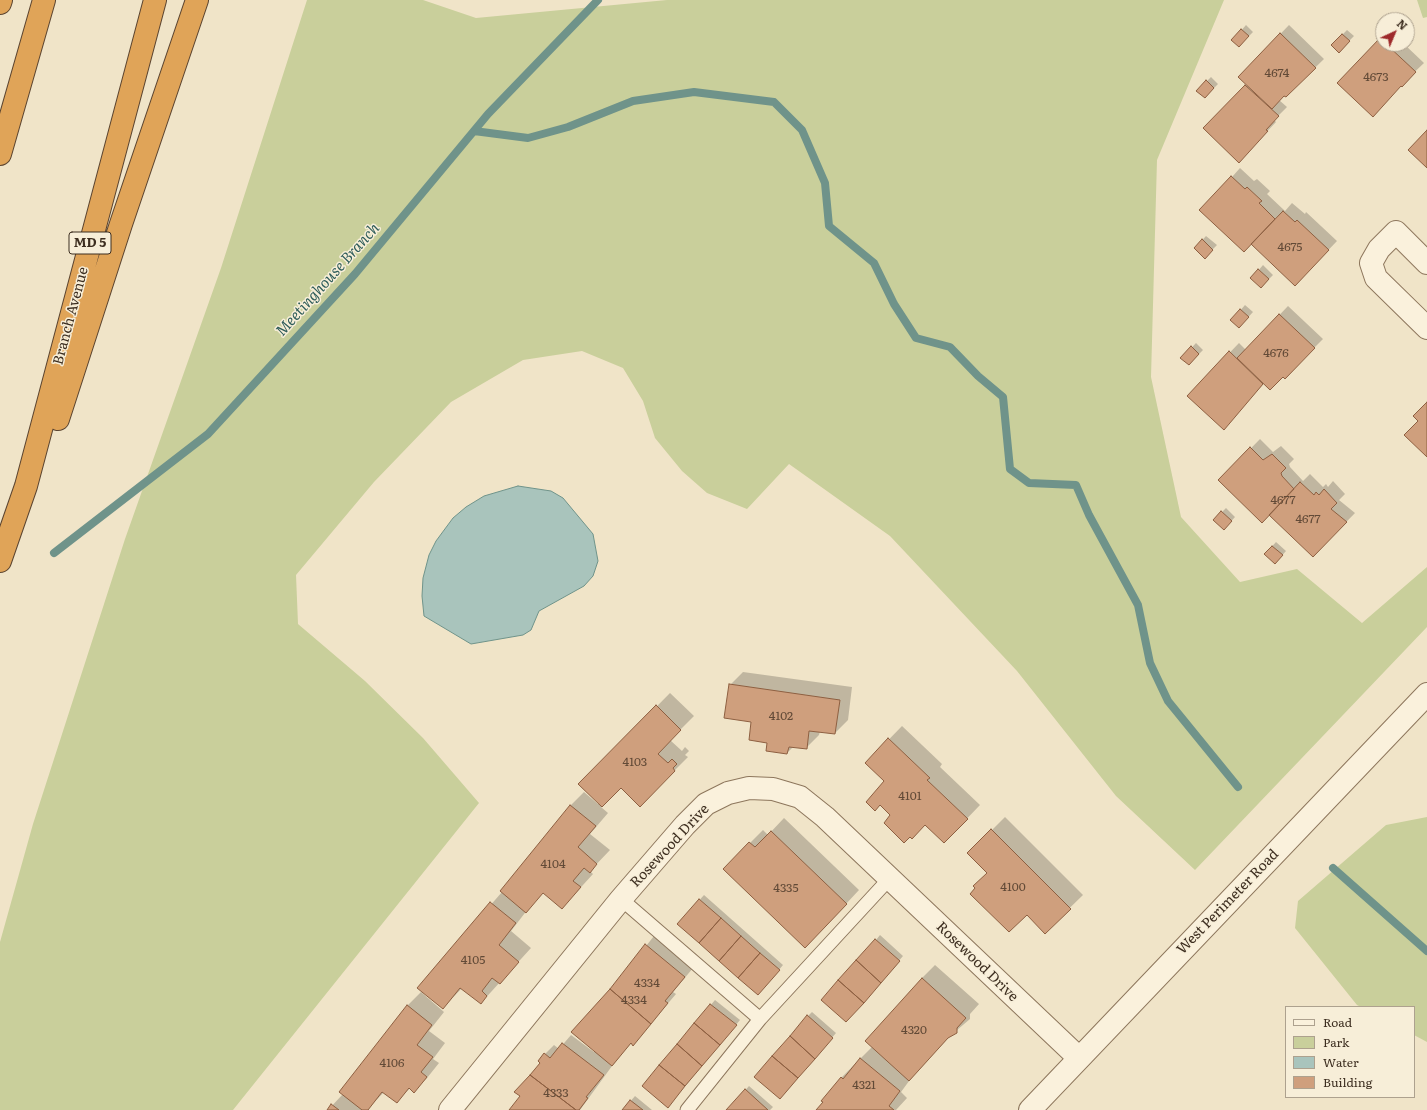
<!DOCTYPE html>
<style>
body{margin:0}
#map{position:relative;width:1427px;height:1110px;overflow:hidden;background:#f0e4c8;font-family:Literata,serif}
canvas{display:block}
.legend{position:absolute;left:1285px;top:1006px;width:130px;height:92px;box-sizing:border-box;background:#f7eed8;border:1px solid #ada18e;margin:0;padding:5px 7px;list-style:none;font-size:12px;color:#3d2e20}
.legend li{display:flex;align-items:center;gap:8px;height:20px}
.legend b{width:20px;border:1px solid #ada18e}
.north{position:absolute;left:1375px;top:12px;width:40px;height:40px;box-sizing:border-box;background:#f7eed8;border:1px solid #ada18e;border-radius:50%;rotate:44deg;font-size:11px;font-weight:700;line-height:16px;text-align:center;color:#3d2e20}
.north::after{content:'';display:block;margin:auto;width:14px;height:18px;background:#9e2a2b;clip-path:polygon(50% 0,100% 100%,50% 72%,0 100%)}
</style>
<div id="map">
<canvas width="1427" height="1110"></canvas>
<ul class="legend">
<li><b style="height:5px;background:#faf1dc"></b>Road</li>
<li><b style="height:11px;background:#c9cf9b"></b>Park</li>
<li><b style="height:11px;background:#a9c4bc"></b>Water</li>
<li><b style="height:11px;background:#cf9f7d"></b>Building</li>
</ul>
<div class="north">N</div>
</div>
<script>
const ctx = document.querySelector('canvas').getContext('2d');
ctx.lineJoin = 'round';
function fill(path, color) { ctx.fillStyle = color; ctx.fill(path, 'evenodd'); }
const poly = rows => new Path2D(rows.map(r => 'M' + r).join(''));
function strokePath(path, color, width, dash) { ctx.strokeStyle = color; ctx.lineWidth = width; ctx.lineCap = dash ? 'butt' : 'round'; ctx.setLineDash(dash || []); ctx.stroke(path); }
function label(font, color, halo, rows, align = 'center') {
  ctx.font = font + ' Literata,serif'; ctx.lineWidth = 3; ctx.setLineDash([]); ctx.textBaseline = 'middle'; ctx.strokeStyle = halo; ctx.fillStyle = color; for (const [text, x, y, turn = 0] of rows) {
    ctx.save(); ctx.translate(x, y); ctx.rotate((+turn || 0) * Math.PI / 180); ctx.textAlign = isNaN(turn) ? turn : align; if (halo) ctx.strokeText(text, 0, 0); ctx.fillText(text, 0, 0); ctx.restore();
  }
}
const green = poly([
 [307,0,423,0,476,18,667,0,1224,0,1157,160,1151,377,1181,517,1240,582,1297,569,1362,623,1427,567,1427,627,1195,870,1116,796,1017,671,890,536,789,464,747,509,707,493,682,471,655,438,643,401,623,368,582,351,523,360,451,402,374,482,296,575,298,624,365,681,423,738,479,803,233,1110,0,1110,0,942,33,824,125,539,221,268],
 [1417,0,1427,0,1427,17,1423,18],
 [1427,817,1427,1042,1414,1035,1414,1007,1361,1007,1357,1005,1295,928,1298,901,1386,825]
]);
const water = poly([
 [518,486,551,491,563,498,593,534,598,561,593,576,584,586,539,611,531,630,523,635,471,644,424,616,422,596,423,578,429,555,436,541,453,518,466,507,484,496,518,486]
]);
const shadow = poly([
 [1246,25,1253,32,1239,46,1233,40],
 [1289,25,1324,59,1286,96,1284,94,1279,100,1287,107,1274,120,1276,122,1247,153,1205,128,1247,85,1239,77],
 [1347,30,1354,36,1339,51,1332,45],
 [1383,36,1383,44,1404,44,1424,63,1401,85,1338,83],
 [1211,77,1218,84,1205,97,1198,90],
 [1240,168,1254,181,1257,179,1270,191,1267,194,1285,211,1292,203,1305,214,1306,212,1337,241,1295,285,1232,177],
 [1206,236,1217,245,1205,257,1195,248],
 [1263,265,1273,275,1261,287,1252,278],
 [1245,305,1253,312,1243,323,1232,320],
 [1288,306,1323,339,1285,377,1283,375,1264,383,1224,429,1188,396,1239,343,1246,350],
 [1196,343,1203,350,1189,364,1182,358],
 [1260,439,1273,452,1281,446,1294,459,1289,464,1290,467,1303,481,1310,474,1323,487,1326,484,1328,487,1333,481,1345,494,1339,500,1355,513,1313,556,1269,514,1220,480],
 [1226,508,1235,517,1224,529,1214,520],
 [1276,542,1286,551,1279,559,1265,554],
 [743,672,852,687,848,720,835,733,820,731,819,735,806,748,794,746,787,753,768,742,752,721,730,685],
 [670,693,694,716,670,740,682,751,685,747,689,751,685,755,688,757,640,805,621,786,601,807,608,813,590,834,610,850,590,871,593,874,562,908,544,892,528,909,511,931,531,948,481,1003,462,988,443,1008,419,987,502,892,571,805,584,792,598,804,599,803,580,784],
 [902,726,942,764,940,767,980,805,957,829,926,824,892,815,885,781,866,763],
 [1005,817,1083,895,1045,932,969,853],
 [784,818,859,890,818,934,724,869,763,830,768,835],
 [704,895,783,965,762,990,678,924],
 [880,935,903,956,850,1017,876,940],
 [654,936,693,968,673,992,676,994,641,1035,631,1043,612,1066,580,1110,510,1110,521,1096,542,1063,545,1054,554,1045,559,1049,571,1035,594,1052,611,990],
 [935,965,979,1004,970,1014,970,1019,950,1036,912,1077,901,1092,907,1098,896,1110,817,1110,841,1078,872,1047,922,978],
 [421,992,444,1012,429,1031,445,1043,433,1059,439,1063,427,1078,414,1091,410,1088,396,1102,384,1092,368,1109,369,1110,328,1110,343,1094,340,1092,408,1005],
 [715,1000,740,1020,672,1102,643,1086],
 [812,1012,836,1033,784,1094,808,1016],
 [749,1086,773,1107,770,1110,728,1110],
 [635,1096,652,1110,623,1110]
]);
const stream = poly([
 [474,131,528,138,568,127,633,101,694,92,774,102,802,130,825,183,829,226,874,263,894,304,916,338,950,347,978,376,1003,397,1010,469,1029,483,1076,485,1089,515,1138,605,1150,663,1168,701,1238,787],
 [54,553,208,434,355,274,488,114,598,0],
 [1333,868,1427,951]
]);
const building = poly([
 [1241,29,1249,36,1239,47,1231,40,1241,29],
 [1280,33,1316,68,1286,97,1284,96,1272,109,1238,77,1280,33],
 [1342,34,1350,41,1339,53,1331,45,1342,34],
 [1380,38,1383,41,1383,44,1386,44,1416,72,1402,87,1401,86,1373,117,1337,83,1380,38],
 [1206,80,1214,88,1205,98,1196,91,1206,80],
 [1245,85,1279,116,1266,130,1268,131,1239,163,1203,128,1245,85],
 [1427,130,1427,168,1408,150,1427,130],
 [1231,176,1245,189,1247,187,1262,201,1259,203,1275,219,1244,252,1199,210,1231,176],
 [1283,211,1295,222,1297,220,1329,250,1295,286,1251,244,1283,211],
 [1202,239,1213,250,1205,259,1194,248,1202,239],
 [1258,269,1269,279,1261,288,1250,278,1258,269],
 [1240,309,1249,317,1239,328,1230,320,1240,309],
 [1279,314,1315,348,1285,379,1283,377,1270,390,1237,358,1279,314],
 [1191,346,1199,354,1189,365,1180,358,1191,346],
 [1229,351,1263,384,1224,430,1187,396,1229,351],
 [1427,402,1427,457,1404,435,1418,421,1413,416,1427,402],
 [1250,447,1263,460,1272,454,1286,468,1281,473,1282,476,1294,489,1262,523,1218,480,1250,447],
 [1300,482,1314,495,1316,492,1319,495,1324,489,1337,503,1331,509,1347,522,1313,557,1269,515,1300,482],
 [1221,511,1232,521,1224,530,1213,520,1221,511],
 [1272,546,1283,555,1275,564,1264,554,1272,546],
 [729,684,840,700,835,734,809,731,807,749,789,747,787,754,766,751,767,743,749,740,751,722,724,718,729,684],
 [656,705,681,730,658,754,668,763,672,759,677,764,673,768,675,771,640,807,621,788,602,807,578,784,656,705],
 [888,738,930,778,927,780,968,819,944,843,925,825,912,839,910,837,904,843,884,823,890,815,880,805,875,811,866,802,884,781,865,763,888,738],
 [570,805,596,826,578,847,597,864,590,873,584,868,573,881,581,887,562,909,543,893,526,913,500,891,570,805],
 [991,829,1071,909,1045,934,1027,915,1009,932,970,894,975,888,973,886,987,873,967,853,991,829],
 [771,831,847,904,805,948,723,869,749,842,755,847,771,831],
 [699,899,721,918,699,943,677,924,699,899],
 [490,902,516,923,499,945,519,962,500,984,492,978,482,991,487,996,481,1004,460,988,443,1009,417,988,490,902],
 [721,918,741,936,719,961,699,943,721,918],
 [741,936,760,953,738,978,719,961,741,936],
 [875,939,900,961,881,983,856,960,875,939],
 [645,944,685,977,665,1001,668,1003,651,1024,610,989,645,944],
 [760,953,780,970,758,995,738,978,760,953],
 [856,960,881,983,864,1003,838,980,856,960],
 [922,978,966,1018,957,1028,957,1033,948,1038,909,1081,865,1041,922,978],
 [838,980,864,1003,846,1022,821,1000,838,980],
 [610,989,651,1024,633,1046,631,1043,612,1066,571,1032,610,989],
 [710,1004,737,1025,720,1045,694,1023,710,1004],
 [407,1005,432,1025,417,1045,433,1057,421,1072,427,1077,414,1093,409,1088,397,1103,382,1092,368,1110,362,1110,339,1092,407,1005],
 [807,1015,833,1038,815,1059,790,1036,807,1015],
 [694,1023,720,1045,702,1066,677,1044,694,1023],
 [790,1036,815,1059,798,1078,772,1056,790,1036],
 [562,1043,604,1075,586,1097,588,1098,579,1110,576,1110,530,1075,540,1063,538,1061,544,1053,550,1058,562,1043],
 [677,1044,702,1066,685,1086,659,1065,677,1044],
 [772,1056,798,1078,780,1099,754,1077,772,1056],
 [860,1058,900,1091,889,1106,894,1110,816,1110,823,1102,821,1101,841,1077,843,1079,860,1058],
 [659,1065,685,1086,668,1108,642,1086,659,1065],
 [530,1075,576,1110,509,1110,520,1096,514,1092,530,1075],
 [745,1089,768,1110,726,1110,745,1089],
 [630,1100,643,1110,622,1110,630,1100],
 [331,1104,339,1110,327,1110,331,1104]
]);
const service = poly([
 [621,899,760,1019],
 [687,1110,760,1019,890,878]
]);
const minor = poly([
 [1427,263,1396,232,1379,249,1371,263,1376,278,1427,328],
 [450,1110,621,899,685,825,706,804,728,793,749,788,773,789,800,797,825,817,1079,1058]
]);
const tertiary = poly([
 [1030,1110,1427,694]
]);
const motorway = poly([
 [0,3,1,0],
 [0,154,44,0],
 [58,419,121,224,197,0],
 [0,561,26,486,155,0]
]);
const numberNames = [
 ["4674",1277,73],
 ["4673",1376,77],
 ["4675",1290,247],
 ["4676",1276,353],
 ["4677",1283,500],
 ["4677",1308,519],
 ["4102",781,716],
 ["4103",635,762],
 ["4101",910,796],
 ["4104",553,864],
 ["4100",1013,887],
 ["4335",786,888],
 ["4105",473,960],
 ["4334",647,983],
 ["4334",634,1000],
 ["4320",914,1030],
 ["4106",392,1063],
 ["4321",864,1085],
 ["4333",556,1093]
];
const shields = [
 [90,243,42]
];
const shieldNames = [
 ["MD 5",90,243]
];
const streetNames = [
 ["Branch Avenue",71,316,-75],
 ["Rosewood Drive",670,846,-47],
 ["West Perimeter Road",1228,902,-46],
 ["Rosewood Drive",977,962,44]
];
const waterNames = [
 ["Meetinghouse Branch",328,280,-48]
];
fill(green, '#c9cf9b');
fill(water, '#a9c4bc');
strokePath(water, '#6f938a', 1);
fill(shadow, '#0003');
strokePath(stream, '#6f938a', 8);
fill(building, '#cf9f7d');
strokePath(building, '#8d5f41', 1);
strokePath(service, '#8d765c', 15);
strokePath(minor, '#8d765c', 24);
strokePath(tertiary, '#8d765c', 24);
strokePath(motorway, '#5b4430', 24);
strokePath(service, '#faf1dc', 13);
strokePath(minor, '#faf1dc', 22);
strokePath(tertiary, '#faf1dc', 22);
strokePath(motorway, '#e0a458', 22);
label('12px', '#624a37', null, numberNames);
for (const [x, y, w] of shields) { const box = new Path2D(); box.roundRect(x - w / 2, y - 11, w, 22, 3); ctx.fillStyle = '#f7eed8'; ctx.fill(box); strokePath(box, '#3d2e20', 1); }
label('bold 13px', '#3d2e20', null, shieldNames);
label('14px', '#3d2e20', '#f7eed8', streetNames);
label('italic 15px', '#2f5d5a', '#f7eed8', waterNames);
</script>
